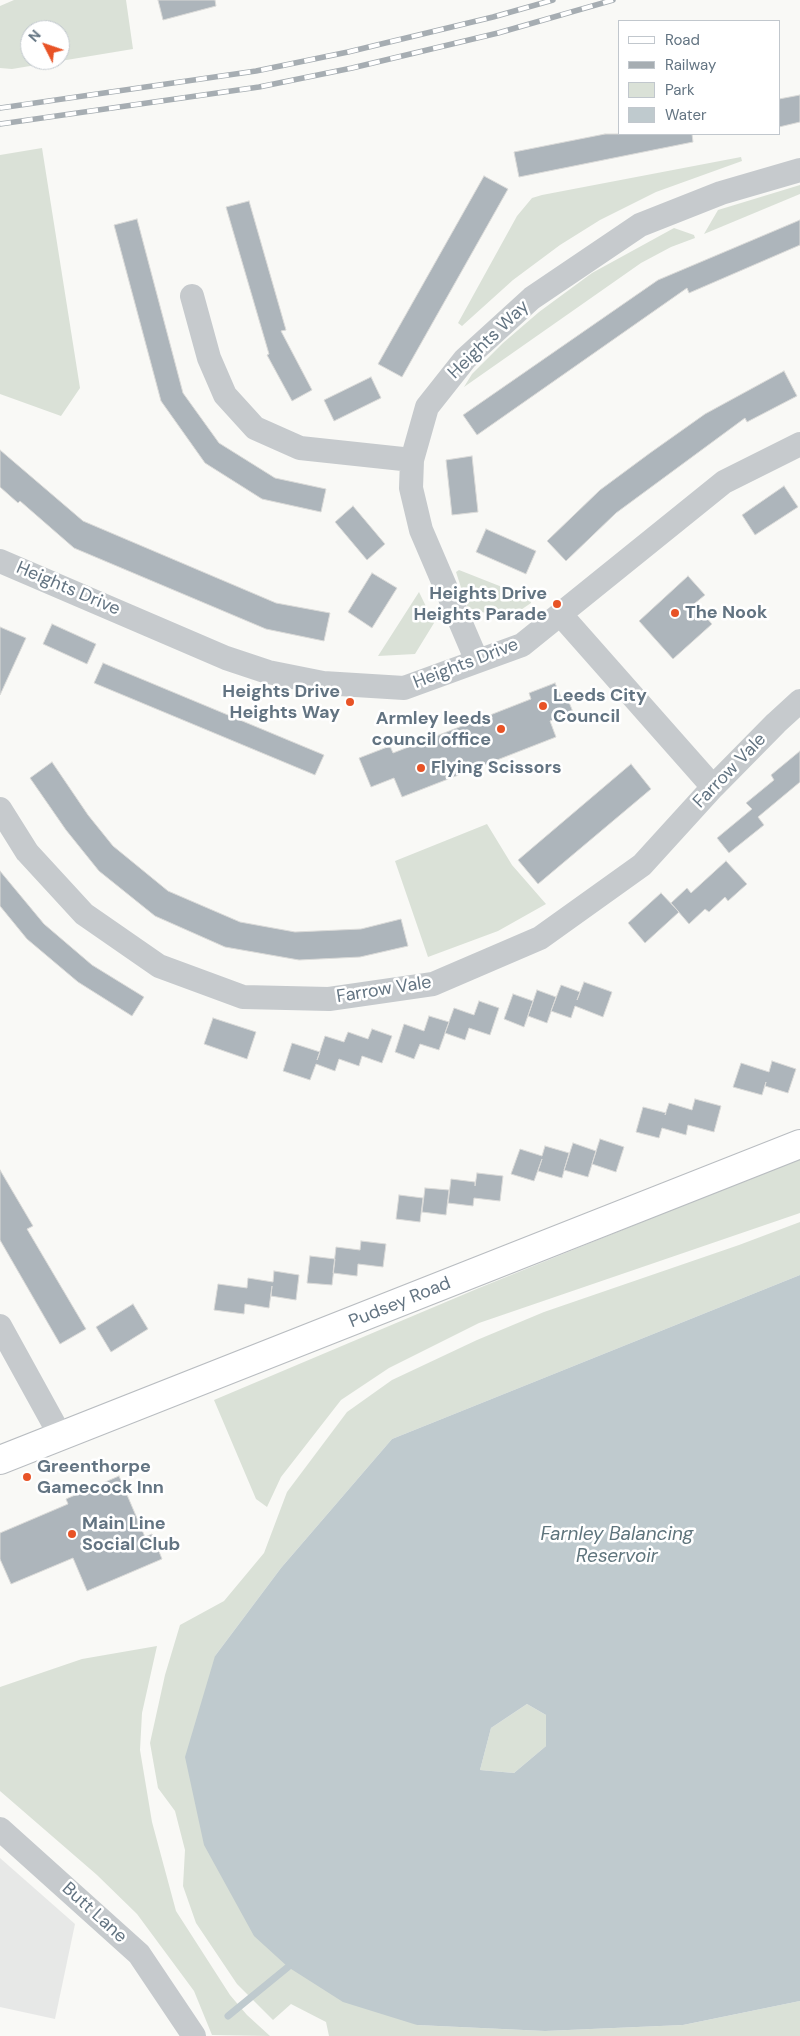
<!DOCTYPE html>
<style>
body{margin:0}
#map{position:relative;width:800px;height:2036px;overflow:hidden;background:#f9f9f6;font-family:"DM Sans",sans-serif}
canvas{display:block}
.legend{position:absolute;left:618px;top:20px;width:162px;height:115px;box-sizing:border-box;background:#fff;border:1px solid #c1c7cd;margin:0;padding:6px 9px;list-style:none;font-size:15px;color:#637482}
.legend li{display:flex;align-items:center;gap:10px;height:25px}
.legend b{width:25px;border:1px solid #c1c7cd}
.north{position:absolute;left:20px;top:20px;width:50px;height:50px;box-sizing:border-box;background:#fff;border:1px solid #c1c7cd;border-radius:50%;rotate:311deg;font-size:14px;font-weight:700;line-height:20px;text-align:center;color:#637482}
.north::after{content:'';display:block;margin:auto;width:18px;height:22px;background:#e85326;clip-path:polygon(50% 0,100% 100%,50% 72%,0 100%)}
</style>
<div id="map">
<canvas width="800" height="2036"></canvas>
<ul class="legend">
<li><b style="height:6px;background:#fff"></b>Road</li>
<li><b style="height:6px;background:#a6adb2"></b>Railway</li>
<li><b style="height:14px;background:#dae1d7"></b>Park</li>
<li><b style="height:14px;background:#bfcace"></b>Water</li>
</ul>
<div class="north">N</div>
</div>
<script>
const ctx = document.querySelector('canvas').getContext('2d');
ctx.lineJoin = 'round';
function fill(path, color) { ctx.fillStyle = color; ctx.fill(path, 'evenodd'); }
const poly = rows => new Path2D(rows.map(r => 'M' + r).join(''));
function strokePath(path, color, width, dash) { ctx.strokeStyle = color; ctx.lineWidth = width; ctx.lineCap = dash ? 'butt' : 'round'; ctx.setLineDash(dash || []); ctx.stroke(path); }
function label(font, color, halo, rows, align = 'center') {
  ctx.font = font + ' "DM Sans",sans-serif'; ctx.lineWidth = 5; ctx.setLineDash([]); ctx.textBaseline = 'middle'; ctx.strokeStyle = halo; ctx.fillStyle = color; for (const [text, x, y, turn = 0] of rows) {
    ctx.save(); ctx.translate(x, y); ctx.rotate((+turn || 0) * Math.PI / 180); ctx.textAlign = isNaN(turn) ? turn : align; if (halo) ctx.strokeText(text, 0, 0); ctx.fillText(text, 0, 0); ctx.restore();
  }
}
const built = poly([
 [0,1858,75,1924,55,2019,0,2007]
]);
const green = poly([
 [14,0,126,0,133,49,12,69,0,68,0,6],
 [30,30,60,30,60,60,30,60],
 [42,148,80,388,61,416,0,394,0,155],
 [741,157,742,161,656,192,600,220,560,245,513,280,462,326,458,323,517,216,532,198,542,195],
 [800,185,800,194,704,234,718,210],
 [674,228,694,235,695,238,671,247,641,263,464,387,472,374,503,343,539,312,592,273],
 [459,570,530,598,531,603,509,618,468,609,456,572],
 [419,592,434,623,415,654,378,656],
 [487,824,512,865,546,904,498,931,428,957,395,861],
 [800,1158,800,1213,479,1323,389,1368,341,1400,281,1477,267,1507,256,1499,214,1400,479,1288],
 [800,1222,800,1275,392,1439,281,1568,215,1656,417,2025,545,2031,683,2025,800,2001,800,2036,329,2036,326,2022,291,2004,273,2020,237,1984,196,1923,183,1886,185,1850,175,1811,158,1788,150,1743,165,1675,180,1625,224,1601,264,1553,287,1492,347,1412,392,1380,477,1340,544,1312,739,1245],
 [157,1646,142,1713,140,1750,152,1822,176,1911,230,1995,247,2015,270,2036,212,2035,194,1991,137,1914,97,1875,0,1791,0,1687,82,1659],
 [527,1704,546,1715,546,1746,514,1773,480,1770,491,1728]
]);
const water = poly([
 [800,1275,800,2001,683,2025,545,2031,417,2025,343,2002,288,1967,254,1936,204,1845,185,1757,215,1656,281,1568,392,1439],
 [527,1704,546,1715,546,1746,514,1773,480,1770,491,1728]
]);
const stream = poly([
 [228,2016,288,1967]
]);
const building = poly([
 [158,0,215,0,216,6,163,20,158,0],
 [800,95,800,122,779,127,779,99,800,95],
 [605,134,692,134,693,142,519,177,514,152,605,134],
 [484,176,508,189,402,377,378,364,484,176],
 [249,201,286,330,281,331,312,390,292,401,267,355,269,354,226,207,249,201],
 [137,219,183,393,219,443,275,478,326,489,321,512,262,499,205,463,161,401,114,225,137,219],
 [800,220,800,245,689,293,687,288,477,435,463,415,658,280,800,220],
 [784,371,797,396,747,422,745,418,616,513,566,561,547,541,600,490,650,453,705,414,784,371],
 [371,377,381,398,334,421,324,400,371,377],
 [0,450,83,521,276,603,330,613,324,641,266,629,74,548,20,501,18,503,0,487,0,450],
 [472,456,478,512,452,515,446,460,472,456],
 [784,486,798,507,755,535,742,515,784,486],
 [353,506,385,544,367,560,335,522,353,506],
 [486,529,536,551,526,574,476,552,486,529],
 [372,573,397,588,372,628,348,612,372,573],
 [688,576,705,595,694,604,712,624,673,659,639,621,688,576],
 [52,624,96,644,87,664,43,644,52,624],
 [0,627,26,638,0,695,0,627],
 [103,663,324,755,315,775,94,683,103,663],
 [555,683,561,697,566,695,573,712,550,721,556,737,402,797,394,778,371,787,359,758,390,746,393,753,531,699,529,693,555,683],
 [800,751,800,782,758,817,764,825,729,853,717,838,752,809,746,803,774,780,771,775,800,751],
 [52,762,88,815,113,846,168,891,240,922,295,932,361,929,401,919,408,946,360,957,299,960,225,947,155,916,99,871,66,830,30,778,52,762],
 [631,764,651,789,538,884,518,860,631,764],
 [726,861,747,884,728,901,725,897,709,912,705,909,689,924,671,903,687,888,691,893,726,861],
 [0,871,44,924,92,965,144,997,132,1016,78,982,27,939,0,906,0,871],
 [661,893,679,912,645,943,628,923,661,893],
 [584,982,612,992,603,1017,575,1006,571,1018,551,1011,561,985,580,992,577,1000,584,982],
 [537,990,556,997,547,1023,528,1016,537,990],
 [513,994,533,1001,524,1027,504,1019,513,994],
 [479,1001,499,1008,490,1035,469,1028,465,1040,445,1033,454,1008,474,1015,479,1001],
 [429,1016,449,1022,439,1050,420,1044,414,1059,395,1052,404,1024,424,1031,429,1016],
 [213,1018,256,1032,247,1059,204,1044,213,1018],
 [372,1029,392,1036,382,1063,362,1056,359,1066,339,1059,335,1071,316,1064,310,1080,283,1071,292,1043,320,1052,317,1060,325,1036,344,1042,348,1032,368,1039,372,1029],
 [772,1061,796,1069,788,1093,765,1086,766,1082,762,1095,733,1087,741,1063,769,1072,772,1061],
 [695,1099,721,1106,714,1132,688,1125,686,1135,662,1128,659,1138,636,1132,643,1107,666,1113,665,1115,669,1103,692,1110,695,1099],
 [600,1139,624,1147,616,1172,592,1164,600,1139],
 [573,1143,596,1151,588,1177,564,1170,573,1143],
 [545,1146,569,1153,562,1178,538,1171,542,1159,534,1181,511,1174,520,1149,542,1156,545,1146],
 [0,1170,33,1226,27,1229,86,1329,60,1344,0,1240,0,1170],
 [477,1173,503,1176,500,1201,474,1198,473,1206,448,1203,451,1179,475,1182,475,1186,477,1173],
 [425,1188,449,1190,446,1215,422,1212,425,1188],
 [399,1195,423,1198,420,1222,396,1219,399,1195],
 [361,1241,386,1244,383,1267,358,1264,357,1276,333,1273,336,1247,360,1250,361,1241],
 [310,1256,335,1259,332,1285,307,1283,310,1256],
 [274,1271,299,1275,296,1300,271,1296,272,1286,269,1308,245,1304,244,1314,214,1310,218,1284,247,1288,248,1278,273,1282,274,1271],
 [133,1304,148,1329,111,1352,96,1327,133,1304],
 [119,1476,145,1537,152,1534,162,1559,87,1591,73,1558,11,1584,0,1559,0,1533,68,1504,66,1499,119,1476]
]);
const minor = poly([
 [192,296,209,358,225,395,255,428,300,448,412,460],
 [0,561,226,658,268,672,323,683,404,688,522,645,724,482,800,444],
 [561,615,713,787],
 [477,661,421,530,411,488,412,460,427,407,465,359,532,298,640,225,721,193,800,170],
 [0,809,27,852,84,914,159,966,243,997,329,999,433,984,540,938,642,865,713,787,776,723,800,701],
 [0,1326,60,1435],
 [0,1829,139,1954,194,2036]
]);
const major = poly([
 [0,1460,800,1144]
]);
const rail = poly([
 [0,108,256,71,348,52,493,17,553,0],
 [0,124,259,87,352,68,498,33,613,0]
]);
const markers = [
 [557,604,5,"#e85326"],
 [675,613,5,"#e85326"],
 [350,702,5,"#e85326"],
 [543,706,5,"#e85326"],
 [501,729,5,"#e85326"],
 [421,768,5,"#e85326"],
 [27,1477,5,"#e85326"],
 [72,1534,5,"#e85326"]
];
const streetNames = [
 ["Heights Way",489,340,-44],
 ["Heights Drive",68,589,23],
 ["Heights Drive",466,664,-21],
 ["Farrow Vale",730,771,-46],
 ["Farrow Vale",384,990,-9],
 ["Pudsey Road",400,1303,-22],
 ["Butt Lane",94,1913,42]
];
const poiNames = [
 ["Heights Drive",547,594,"right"],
 ["Heights Parade",547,615,"right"],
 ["The Nook",685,613],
 ["Heights Drive",340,692,"right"],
 ["Heights Way",340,713,"right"],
 ["Leeds City",553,696],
 ["Council",553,717],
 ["Armley leeds",491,719,"right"],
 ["council office",491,740,"right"],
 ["Flying Scissors",431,768],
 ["Greenthorpe",37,1467],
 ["Gamecock Inn",37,1488],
 ["Main Line",82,1524],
 ["Social Club",82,1545]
];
const waterNames = [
 ["Farnley Balancing",617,1535],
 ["Reservoir",617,1557]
];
fill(built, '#e7e8e7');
fill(green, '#dae1d7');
fill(water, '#bfcace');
strokePath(stream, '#bfcace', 7);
fill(building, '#adb5bb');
strokePath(building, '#dadad8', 1);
strokePath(major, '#b9bdc1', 30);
strokePath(minor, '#c6cacd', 24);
strokePath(major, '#fff', 28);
strokePath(rail, '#a6adb2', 5.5);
strokePath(rail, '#fff', 4, [11]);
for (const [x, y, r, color] of markers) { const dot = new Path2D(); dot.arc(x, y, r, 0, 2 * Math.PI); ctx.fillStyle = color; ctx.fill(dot); strokePath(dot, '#fff', 2); }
label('18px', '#637482', '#fff', streetNames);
label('bold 18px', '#637482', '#fff', poiNames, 'left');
label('italic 19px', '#5e747c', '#fff', waterNames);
</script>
